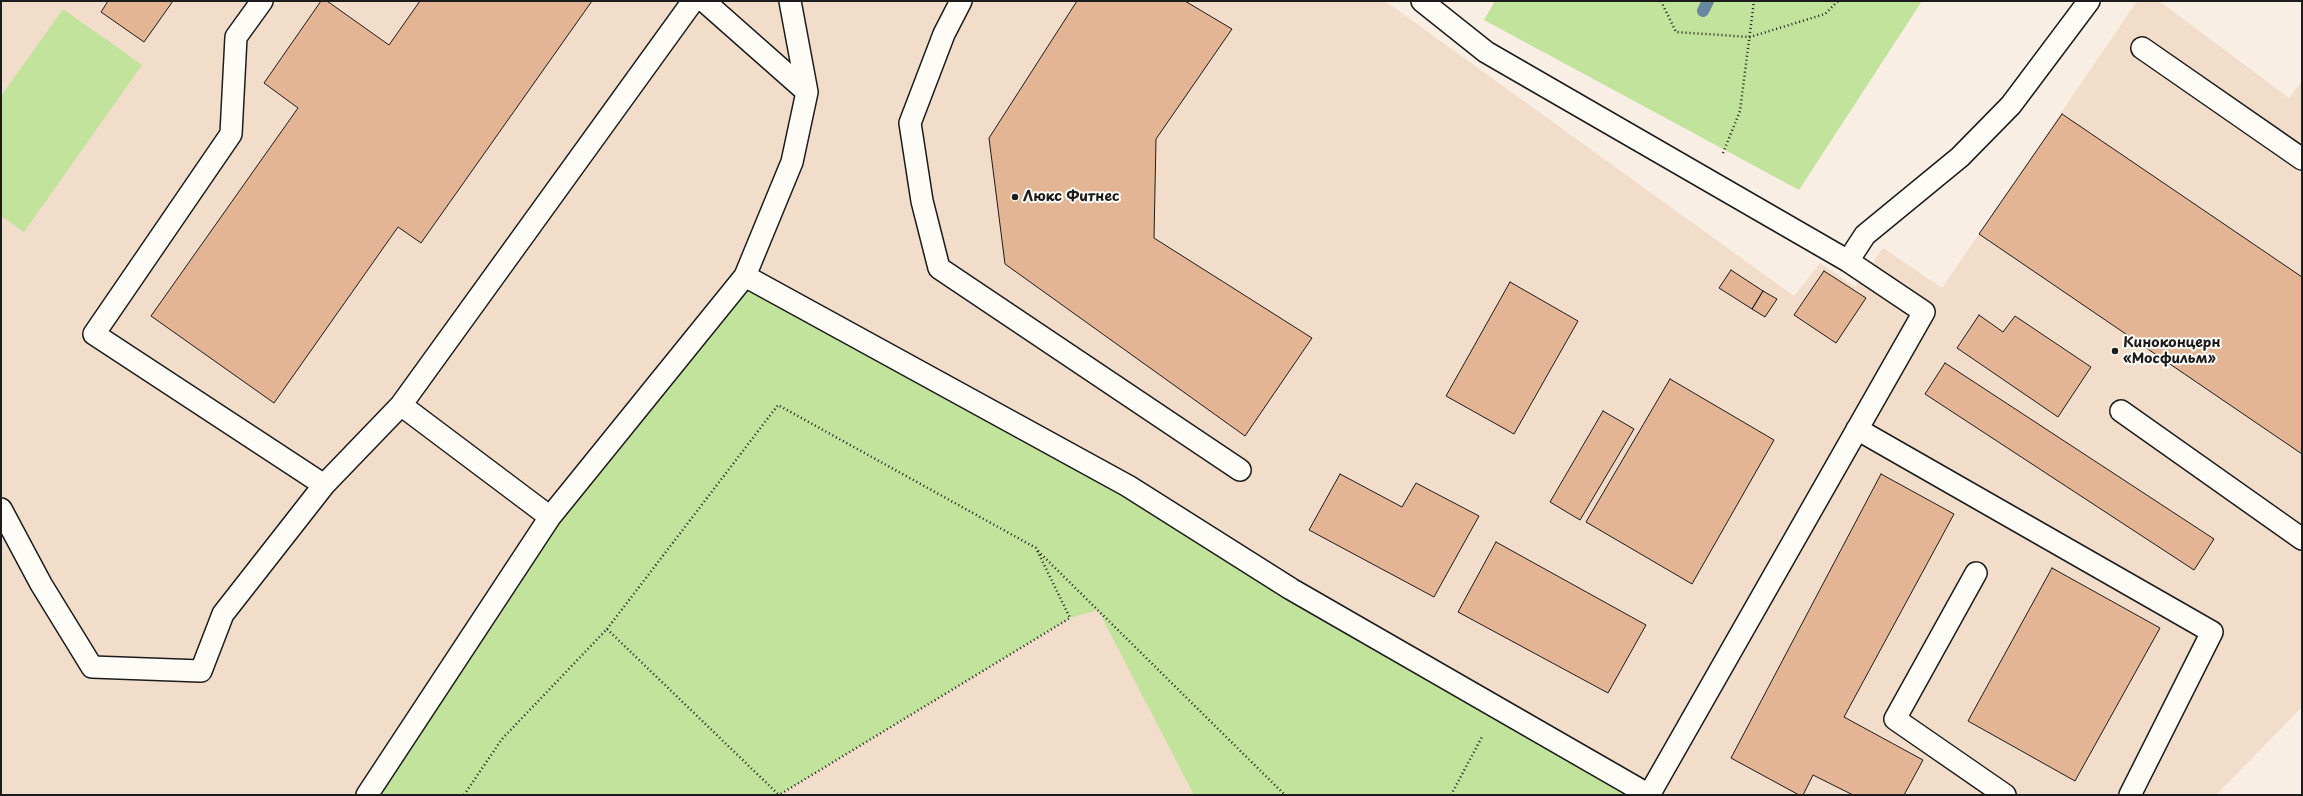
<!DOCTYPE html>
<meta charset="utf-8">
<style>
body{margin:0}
#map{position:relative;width:2303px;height:796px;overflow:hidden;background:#f8eee3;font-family:"Playpen Sans",sans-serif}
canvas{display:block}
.frame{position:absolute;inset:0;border:2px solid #1c1c1c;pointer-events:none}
</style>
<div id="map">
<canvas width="2303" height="796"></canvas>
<div class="frame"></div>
</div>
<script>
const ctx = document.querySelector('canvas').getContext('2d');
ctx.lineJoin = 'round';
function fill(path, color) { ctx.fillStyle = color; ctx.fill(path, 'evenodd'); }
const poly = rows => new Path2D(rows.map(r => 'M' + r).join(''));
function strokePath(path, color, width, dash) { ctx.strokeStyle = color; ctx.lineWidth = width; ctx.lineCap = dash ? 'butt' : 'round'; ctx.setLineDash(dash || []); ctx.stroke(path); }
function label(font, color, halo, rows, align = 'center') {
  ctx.font = font + ' "Playpen Sans",sans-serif'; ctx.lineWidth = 4; ctx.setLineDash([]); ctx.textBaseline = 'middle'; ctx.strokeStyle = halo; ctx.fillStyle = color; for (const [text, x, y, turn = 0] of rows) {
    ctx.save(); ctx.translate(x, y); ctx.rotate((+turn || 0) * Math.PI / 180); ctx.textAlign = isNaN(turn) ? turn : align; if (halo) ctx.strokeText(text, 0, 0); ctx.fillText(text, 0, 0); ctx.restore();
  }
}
const built = poly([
 [1,1,1385,1,1794,296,1820,263,1855,287,1883,248,1942,288,2137,1,2159,1,2289,98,2302,81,2302,707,2216,795,1,795]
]);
const green = poly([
 [1495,1,1922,1,1799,190,1484,20],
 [63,9,142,65,24,232,1,216,1,96],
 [745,276,1627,782,1620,795,1194,795,1098,610,1070,618,779,795,367,795,550,517]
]);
const stream = poly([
 [1703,11,1708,1]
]);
const building = poly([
 [108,1,173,1,144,42,101,12,108,1],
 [321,1,327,1,389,45,420,1,592,1,421,243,398,227,274,403,151,316,298,108,264,83,321,1],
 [1077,1,1185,1,1232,29,1156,139,1154,238,1312,338,1245,436,1005,264,989,138,1077,1],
 [2062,114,2302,277,2302,454,1979,234,2062,114],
 [1731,270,1763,291,1752,309,1719,288,1731,270],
 [1824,271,1866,298,1836,343,1794,315,1824,271],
 [1510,282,1578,321,1514,434,1446,396,1510,282],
 [1763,291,1777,299,1765,317,1752,309,1763,291],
 [1979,315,2003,332,2015,316,2091,367,2058,417,1957,348,1979,315],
 [1945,363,2214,539,2194,570,1925,394,1945,363],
 [1670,379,1774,440,1692,584,1586,522,1670,379],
 [1603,411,1634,429,1580,520,1550,502,1603,411],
 [1340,474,1402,507,1416,483,1479,516,1434,597,1309,530,1340,474],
 [1881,474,1954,514,1844,717,1923,760,1904,795,1853,795,1813,775,1803,795,1799,795,1731,758,1881,474],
 [1496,542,1646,625,1608,693,1458,612,1496,542],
 [2052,568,2160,628,2075,781,1968,721,2052,568]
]);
const path = poly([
 [1661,1,1676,32,1750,37,1825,14,1838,1],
 [1723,153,1740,111,1754,1],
 [1038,551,1285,795],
 [607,629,778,405,1036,548,1070,618,779,795],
 [464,795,502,739,607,629,779,795],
 [1451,795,1483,735]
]);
const service = poly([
 [262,1,236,37,231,134,94,334,324,485],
 [704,1,807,92],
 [961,1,944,34,910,123,922,201,939,268,1240,470],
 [1422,1,1486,52,1848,261,1924,312,1649,795],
 [2142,48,2302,159],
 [1848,261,1865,235,1960,157,2011,105,2089,1],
 [745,276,1128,486,1291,589,1649,795],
 [401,405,550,517],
 [2121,411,2302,539],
 [1857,429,2212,632,2130,795],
 [1,509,41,584,92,667,201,671,223,614,324,485,401,405,693,1],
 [1976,573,1895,719,2005,795],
 [367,795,550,517,745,276,792,162,807,92,790,1]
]);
const markers = [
 [1015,197,4,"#1c1c1c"],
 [2115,351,4,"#1c1c1c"]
];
const poiNames = [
 ["Люкс Фитнес",1023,197],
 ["Киноконцерн",2123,343],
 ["«Мосфильм»",2123,359]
];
fill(built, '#f2ddcb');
fill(green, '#c2e39c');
strokePath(stream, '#6887a0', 12);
fill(building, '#e3b594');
strokePath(building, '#1c1c1c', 1);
strokePath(service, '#1c1c1c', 24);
strokePath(path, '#1c1c1c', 2.5, [1, 3]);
strokePath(service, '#fdfcf7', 21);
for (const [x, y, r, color] of markers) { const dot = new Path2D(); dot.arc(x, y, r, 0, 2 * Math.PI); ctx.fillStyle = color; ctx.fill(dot); strokePath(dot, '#fdfcf7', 1.5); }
label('bold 14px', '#1c1c1c', '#fdfcf7', poiNames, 'left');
</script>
